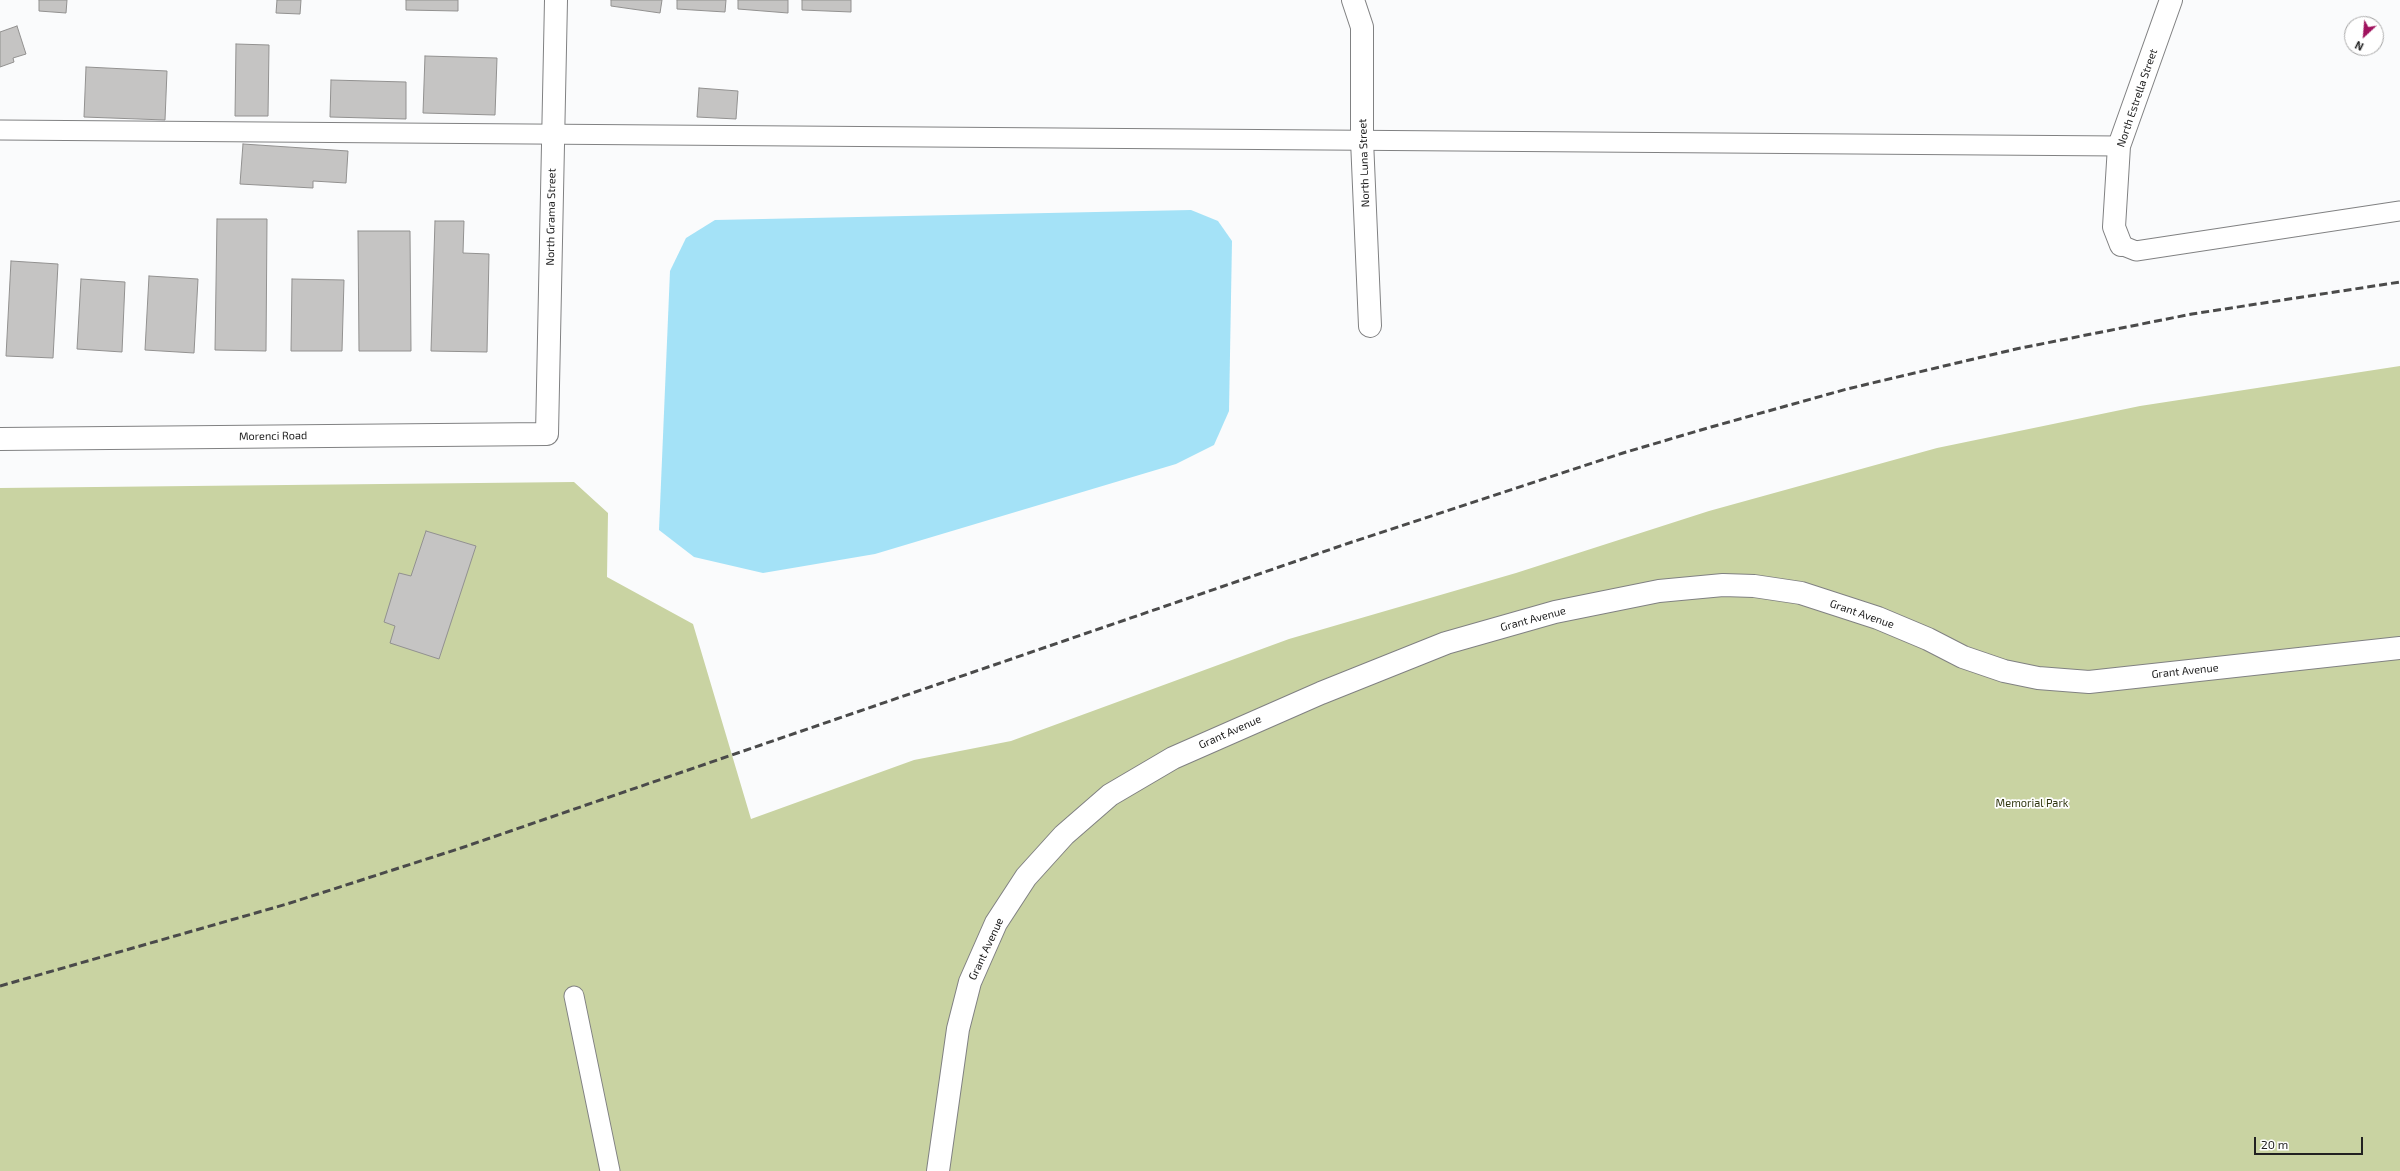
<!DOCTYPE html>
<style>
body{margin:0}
#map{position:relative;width:2400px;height:1171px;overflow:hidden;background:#fafbfc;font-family:"Exo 2",sans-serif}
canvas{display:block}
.north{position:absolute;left:2344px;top:16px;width:40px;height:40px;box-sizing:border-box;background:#fff;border:1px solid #a6a6a6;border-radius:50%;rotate:206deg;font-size:11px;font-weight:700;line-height:16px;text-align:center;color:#212121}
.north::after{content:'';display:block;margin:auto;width:14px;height:18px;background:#a0135e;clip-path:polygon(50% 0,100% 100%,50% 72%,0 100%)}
.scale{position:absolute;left:2254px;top:1137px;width:109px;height:18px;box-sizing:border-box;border:2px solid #212121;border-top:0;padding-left:5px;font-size:12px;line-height:14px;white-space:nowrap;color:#212121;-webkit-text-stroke:3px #fff;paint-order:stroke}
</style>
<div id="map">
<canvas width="2400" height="1171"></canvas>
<div class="north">N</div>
<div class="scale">20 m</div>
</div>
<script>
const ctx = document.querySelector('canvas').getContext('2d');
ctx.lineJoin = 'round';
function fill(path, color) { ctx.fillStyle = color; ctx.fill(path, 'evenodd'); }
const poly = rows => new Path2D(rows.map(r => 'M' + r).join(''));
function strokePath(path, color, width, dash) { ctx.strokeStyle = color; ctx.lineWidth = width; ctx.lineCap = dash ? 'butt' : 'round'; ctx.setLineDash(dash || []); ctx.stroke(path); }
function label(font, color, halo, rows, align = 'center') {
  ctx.font = font + ' "Exo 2",sans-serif'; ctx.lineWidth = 3.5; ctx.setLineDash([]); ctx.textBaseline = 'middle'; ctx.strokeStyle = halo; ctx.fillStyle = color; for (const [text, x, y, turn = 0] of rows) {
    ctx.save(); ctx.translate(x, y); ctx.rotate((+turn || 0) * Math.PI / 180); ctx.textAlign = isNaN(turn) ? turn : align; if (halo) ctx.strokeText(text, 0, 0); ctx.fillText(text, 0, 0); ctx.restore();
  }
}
const green = poly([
 [2400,366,2400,1171,0,1171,0,488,574,482,608,513,607,577,693,624,751,819,914,760,1011,741,1289,639,1516,573,1709,511,1937,448,2140,406]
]);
const water = poly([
 [1191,210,1218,221,1232,241,1229,411,1214,445,1176,464,875,554,763,573,694,557,659,530,670,271,686,238,715,220]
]);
const building = poly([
 [39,0,67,0,66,13,39,11,39,0],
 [277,0,301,0,300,14,276,13,277,0],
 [406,0,458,0,458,11,406,10,406,0],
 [611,0,662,0,660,13,611,6,611,0],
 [677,0,726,0,725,12,677,9,677,0],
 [738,0,788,0,788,13,738,9,738,0],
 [802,0,851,0,851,12,802,10,802,0],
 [17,26,26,54,13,58,14,62,0,67,0,32,17,26],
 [236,44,269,45,268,116,235,116,236,44],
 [425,56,497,58,495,115,423,113,425,56],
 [86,67,167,71,165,120,84,117,86,67],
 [331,80,406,82,406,119,330,117,331,80],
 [699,88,738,91,736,119,697,117,699,88],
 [243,144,348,151,346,183,313,181,313,188,240,184,243,144],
 [217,219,267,219,266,351,215,350,217,219],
 [435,221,464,221,463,253,489,254,487,352,431,351,435,221],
 [358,231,410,231,411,351,359,351,358,231],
 [11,261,58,264,53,358,6,356,11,261],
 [149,276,198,279,194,353,145,350,149,276],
 [81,279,125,282,122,352,77,349,81,279],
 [292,279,344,280,342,351,291,351,292,279],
 [426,531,476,546,439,659,390,643,395,626,384,622,399,573,411,576,426,531]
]);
const service = poly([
 [0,130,2119,146],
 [2121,245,2136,251,2400,211],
 [574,996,610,1171]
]);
const minor = poly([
 [1353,0,1362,27,1362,140,1370,326],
 [2121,245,2114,227,2119,146,2171,0],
 [0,439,547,434,556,0],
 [938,1171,958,1029,970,982,996,923,1026,877,1064,835,1110,795,1173,758,1321,693,1446,643,1555,612,1659,591,1723,585,1754,586,1801,593,1878,618,1928,639,1963,657,2004,671,2038,678,2089,682,2400,648]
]);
const rail = poly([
 [0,986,287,904,461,848,1352,542,1623,453,1711,427,1847,389,2016,349,2192,314,2400,282]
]);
const streetNames = [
 ["North Estrella Street",2137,98,-71],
 ["North Luna Street",1364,163,-92],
 ["North Grama Street",551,217,-89],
 ["Morenci Road",273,436,-1],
 ["Grant Avenue",1862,614,19],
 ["Grant Avenue",1533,619,-15],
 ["Grant Avenue",2185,671,-6],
 ["Grant Avenue",1230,732,-24],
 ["Grant Avenue",986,949,-65]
];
const parkNames = [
 ["Memorial Park",2032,803]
];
fill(green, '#c9d3a2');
fill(water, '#a4e2f7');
fill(building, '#c5c4c3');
strokePath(building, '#929190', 1);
strokePath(service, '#808182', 21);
strokePath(minor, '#808182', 24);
strokePath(service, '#fff', 19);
strokePath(minor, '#fff', 22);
strokePath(rail, '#4a4a4a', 3, [8, 4]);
label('11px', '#212121', '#fff', streetNames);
label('11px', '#323812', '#fff', parkNames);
</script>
